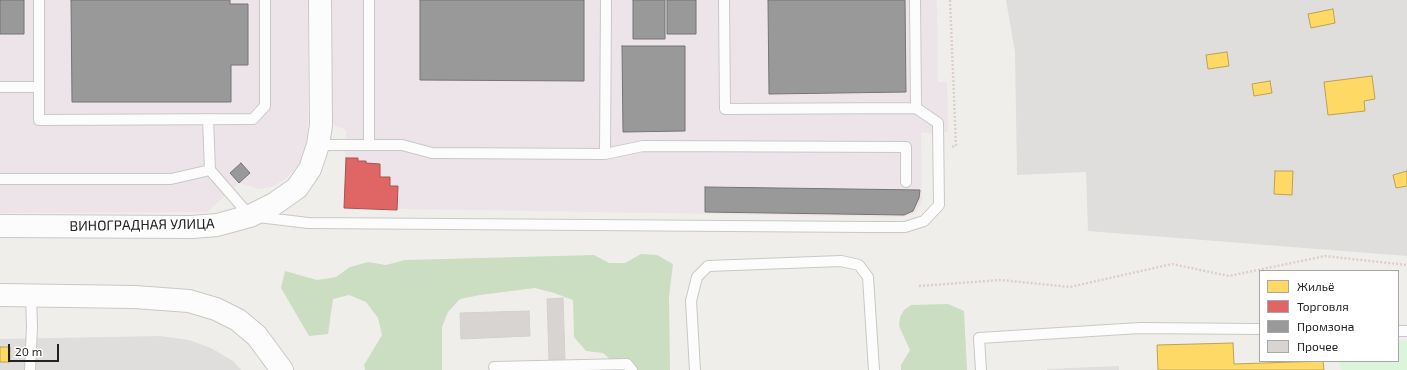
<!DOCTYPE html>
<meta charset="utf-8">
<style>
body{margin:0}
#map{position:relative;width:1407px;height:370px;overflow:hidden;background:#f0eeeb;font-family:"Exo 2",sans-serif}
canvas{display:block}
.legend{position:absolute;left:1259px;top:270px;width:140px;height:92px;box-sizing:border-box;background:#fff;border:1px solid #a7a7a7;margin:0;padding:5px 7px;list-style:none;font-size:12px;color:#222}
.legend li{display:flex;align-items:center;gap:8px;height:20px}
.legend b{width:20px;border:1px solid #a7a7a7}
.scale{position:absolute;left:8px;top:344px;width:51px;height:18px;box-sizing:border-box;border:2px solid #222;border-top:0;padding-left:5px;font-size:12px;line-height:14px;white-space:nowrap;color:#222;-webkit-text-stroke:3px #fff;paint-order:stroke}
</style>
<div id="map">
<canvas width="1407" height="370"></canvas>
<ul class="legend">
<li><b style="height:11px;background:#ffd966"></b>Жильё</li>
<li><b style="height:11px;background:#e06666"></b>Торговля</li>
<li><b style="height:11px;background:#999"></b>Промзона</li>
<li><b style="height:11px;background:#d7d4d2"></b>Прочее</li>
</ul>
<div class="scale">20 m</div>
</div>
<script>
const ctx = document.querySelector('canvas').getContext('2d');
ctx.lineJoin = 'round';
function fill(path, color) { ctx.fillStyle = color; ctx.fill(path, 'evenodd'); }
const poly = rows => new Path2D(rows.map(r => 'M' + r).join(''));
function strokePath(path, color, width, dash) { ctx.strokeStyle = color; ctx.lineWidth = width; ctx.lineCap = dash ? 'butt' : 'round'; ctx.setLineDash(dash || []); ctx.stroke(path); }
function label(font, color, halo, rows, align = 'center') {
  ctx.font = font + ' "Exo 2",sans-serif'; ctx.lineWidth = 4; ctx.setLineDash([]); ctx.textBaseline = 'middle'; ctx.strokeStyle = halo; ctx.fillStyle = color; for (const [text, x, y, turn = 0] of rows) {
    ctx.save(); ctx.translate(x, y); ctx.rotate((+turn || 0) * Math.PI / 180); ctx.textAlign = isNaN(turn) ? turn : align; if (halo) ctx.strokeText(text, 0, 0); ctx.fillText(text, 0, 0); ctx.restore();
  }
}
const residential = poly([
 [1006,0,1407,0,1407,256,1088,231,1086,172,1017,175,1015,52],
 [160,336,189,340,211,348,233,361,241,370,0,370,0,339]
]);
const industrial = poly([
 [0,0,308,0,308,117,307,138,304,152,299,165,285,179,274,186,260,189,239,183,207,212,0,213],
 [329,0,937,0,938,82,947,82,948,132,921,133,922,201,915,213,903,217,344,208,346,130,329,123]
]);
const forest = poly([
 [641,254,657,255,673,264,669,297,670,370,622,370,603,353,586,351,574,337,573,300,554,293,535,288,480,295,460,299,448,312,442,327,442,370,365,370,364,365,382,335,378,318,366,302,349,295,333,299,328,334,309,336,281,288,285,271,317,280,336,277,350,267,368,262,386,265,405,260,594,255,609,263,625,263],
 [948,304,964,311,967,370,901,370,901,365,910,350,899,326,900,317,904,310,911,305]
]);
const park = poly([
 [1398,341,1407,341,1407,370,1342,370,1339,362,1339,361,1398,361]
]);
const parking = poly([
 [1119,366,1119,370,1047,370,1047,369]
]);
const homes = poly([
 [1333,9,1335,23,1311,28,1308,14,1333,9],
 [1227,52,1229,66,1208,69,1206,55,1227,52],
 [1372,76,1375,99,1364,101,1365,111,1328,115,1324,82,1372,76],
 [1270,81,1272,93,1254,96,1252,84,1270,81],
 [1275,171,1293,171,1292,195,1274,194,1275,171],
 [1407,171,1407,186,1396,188,1393,175,1407,171],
 [1233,343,1234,364,1323,361,1324,370,1158,370,1157,345,1233,343],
 [0,347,10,347,10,362,0,362,0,347]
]);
const shops = poly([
 [346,158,358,158,358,161,366,161,366,163,380,164,380,177,390,177,390,186,398,186,397,210,344,208,346,158]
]);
const industry = poly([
 [0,0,24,0,24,34,0,34,0,0],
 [71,0,230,0,230,4,248,4,248,65,231,65,231,102,72,102,71,0],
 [420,0,584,0,584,81,420,80,420,0],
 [633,0,665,0,665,39,633,39,633,0],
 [667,0,696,0,696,34,667,34,667,0],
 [768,0,905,0,906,92,769,94,768,0],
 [622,46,685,46,685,131,623,132,622,46],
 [241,163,250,173,239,183,230,173,241,163],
 [705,187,920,190,919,198,913,211,904,215,705,212,705,187]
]);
const building = poly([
 [563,298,565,359,549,360,547,299,563,298],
 [529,311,530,336,461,339,460,313,529,311]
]);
const path = poly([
 [950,0,956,146,951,147],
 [919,286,1001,280,1070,287,1172,264,1229,276,1325,256,1407,265]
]);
const service = poly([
 [39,0,39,120,253,119,265,106,265,0],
 [915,0,916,108],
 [0,87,39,87],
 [208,119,210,170,250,216,308,223,869,227,905,227,924,221,939,205,938,123,916,108,725,109,724,0],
 [318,145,369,145,369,0],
 [369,145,402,145,432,153,605,154,643,146,906,147,906,182],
 [605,154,606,0],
 [0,179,171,179,210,170],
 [1398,331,1407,331],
 [494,367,627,364,632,370],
 [30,370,32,327,31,295],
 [695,370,691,301,697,277,708,266,841,261,859,265,868,277,874,370],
 [981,370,979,338,1140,328,1260,329]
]);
const tertiary = poly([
 [0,226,192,227,217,225,250,216,274,204,297,188,310,169,318,145,321,125,320,0],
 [0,295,135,297,189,301,216,309,238,320,257,336,282,370]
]);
const streetNames = [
 ["ВИНОГРАДНАЯ УЛИЦА",142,225,-1]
];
fill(residential, '#dfdedc');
fill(industrial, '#ede4e9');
fill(forest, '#cbdec1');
fill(park, '#daf5da');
fill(parking, '#e0dfde');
fill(homes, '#ffd966');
strokePath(homes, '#bda252', 1);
fill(shops, '#e06666');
strokePath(shops, '#a75252', 1);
fill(industry, '#999');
strokePath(industry, '#757575', 1);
fill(building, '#d7d4d2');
strokePath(building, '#d3d0cc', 1);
strokePath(service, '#c9c8c7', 12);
strokePath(tertiary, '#c9c8c7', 24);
strokePath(path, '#dccecd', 2.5, [2, 2]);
strokePath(service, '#fdfcfc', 10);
strokePath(tertiary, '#fdfcfc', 22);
label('14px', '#222', '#fff', streetNames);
</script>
